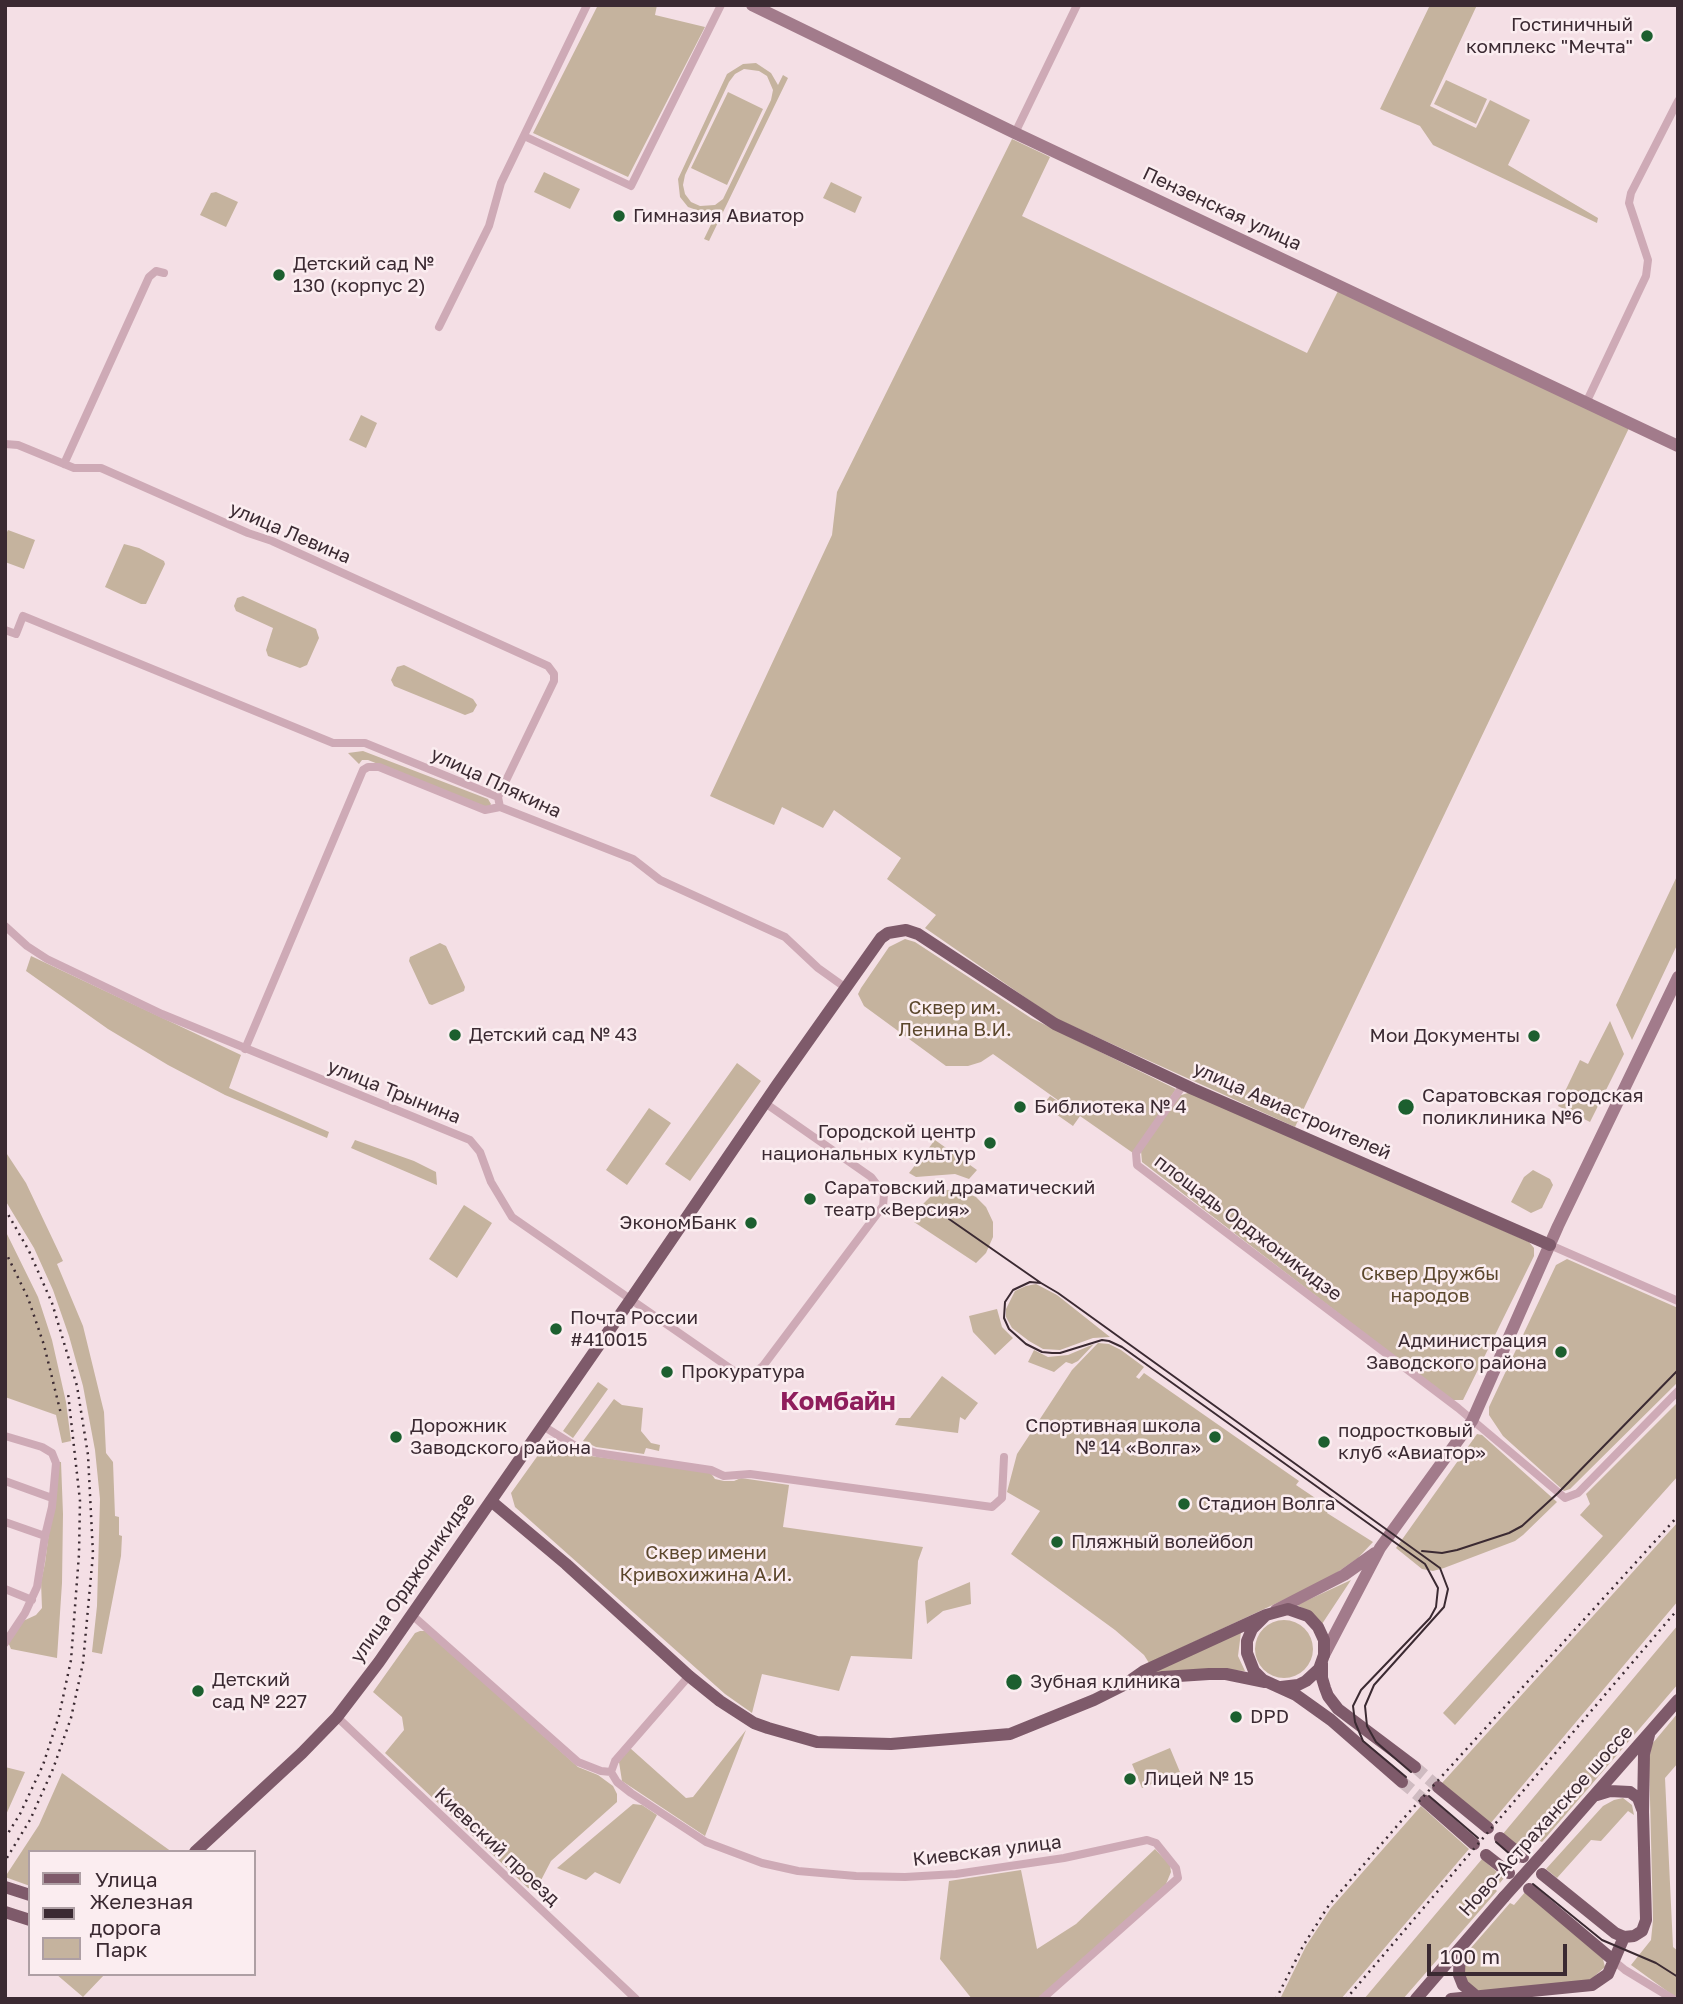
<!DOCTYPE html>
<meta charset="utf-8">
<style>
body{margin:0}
#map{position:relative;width:1683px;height:2004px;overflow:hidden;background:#f4dfe5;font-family:"Golos Text",sans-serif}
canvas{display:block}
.frame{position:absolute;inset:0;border:7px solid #3b2a32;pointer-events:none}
.legend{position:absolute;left:28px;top:1850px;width:228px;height:126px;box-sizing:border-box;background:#fbedf0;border:2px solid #ae9fa4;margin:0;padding:9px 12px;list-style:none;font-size:21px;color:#3b2a32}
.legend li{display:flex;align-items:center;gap:14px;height:35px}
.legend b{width:35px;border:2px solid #ae9fa4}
.scale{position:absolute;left:1427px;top:1944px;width:140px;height:32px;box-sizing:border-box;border:4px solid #3b2a32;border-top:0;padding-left:9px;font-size:21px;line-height:24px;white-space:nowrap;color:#3b2a32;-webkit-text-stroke:5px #fbedf0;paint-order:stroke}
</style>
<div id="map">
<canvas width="1683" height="2004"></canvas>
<div class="frame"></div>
<ul class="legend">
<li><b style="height:9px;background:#7e5a6a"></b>Улица</li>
<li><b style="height:9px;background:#3b2a32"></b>Железная дорога</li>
<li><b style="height:19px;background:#c5b39e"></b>Парк</li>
</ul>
<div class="scale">100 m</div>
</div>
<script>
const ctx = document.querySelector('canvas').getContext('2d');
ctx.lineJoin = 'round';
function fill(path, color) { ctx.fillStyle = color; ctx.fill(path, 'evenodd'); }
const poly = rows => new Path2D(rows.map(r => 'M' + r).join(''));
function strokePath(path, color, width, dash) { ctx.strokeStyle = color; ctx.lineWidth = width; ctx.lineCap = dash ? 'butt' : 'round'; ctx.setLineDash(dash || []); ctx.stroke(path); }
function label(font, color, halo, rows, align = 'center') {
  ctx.font = font + ' "Golos Text",sans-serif'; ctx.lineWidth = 5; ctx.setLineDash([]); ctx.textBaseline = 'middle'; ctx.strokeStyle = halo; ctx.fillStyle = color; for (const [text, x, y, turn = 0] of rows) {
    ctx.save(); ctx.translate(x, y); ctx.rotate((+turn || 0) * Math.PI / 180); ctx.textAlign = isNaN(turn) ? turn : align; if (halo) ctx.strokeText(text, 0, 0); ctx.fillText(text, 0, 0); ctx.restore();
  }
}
const green = poly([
 [598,5,657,5,655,15,705,27,628,177,533,133],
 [1430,5,1477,5,1430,106,1476,128,1490,100,1530,120,1508,165,1598,218,1597,223,1433,145,1420,126,1380,109],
 [756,63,771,73,778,85,783,75,788,78,709,241,704,239,718,210,705,213,688,207,680,197,678,179,727,74,743,64],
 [744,69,759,71,767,76,773,90,771,100,723,199,715,205,700,206,691,202,685,194,683,185,685,175,729,82,735,74],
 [1446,80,1487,99,1476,124,1434,104],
 [728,92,763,109,727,185,691,168],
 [1012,139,1050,157,1022,216,1307,353,1338,291,1629,428,1295,1127,1057,1019,1039,1007,925,928,936,915,887,879,901,858,834,810,823,828,782,807,774,825,710,796,832,535,837,492],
 [544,172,580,189,570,209,534,192],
 [831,182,862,197,855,213,823,198],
 [216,192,238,202,226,227,200,215,211,193],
 [361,415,377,423,366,448,349,440],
 [8,530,35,540,24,569,5,562,5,536],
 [124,544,139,548,164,561,165,564,146,604,141,604,105,587],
 [243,596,316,629,319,638,307,665,300,668,268,656,266,650,273,628,236,611,234,606,237,598],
 [404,665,473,699,477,705,473,712,465,715,394,686,391,680,397,667],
 [363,751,488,799,491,804,489,807,484,806,368,760,362,760,359,764,348,753],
 [1678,874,1678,943,1632,1040,1616,1005],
 [905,939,915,942,1031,1018,1176,1089,1133,1153,1080,1116,1073,1126,1043,1105,1050,1096,1076,1113,993,1054,981,1062,968,1066,946,1066,864,1006,858,994,861,988,889,947],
 [440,943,446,946,465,987,464,991,432,1005,429,1004,409,961,410,957],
 [31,956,241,1055,229,1088,329,1132,327,1138,225,1095,168,1065,108,1029,26,971],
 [1610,1021,1624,1054,1590,1122,1558,1106,1580,1060,1588,1064],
 [737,1063,761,1081,690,1181,665,1164],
 [1191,1092,1529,1242,1534,1248,1534,1256,1463,1400,1451,1400,1142,1162,1141,1151,1178,1096],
 [649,1108,671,1123,627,1185,606,1170],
 [355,1140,414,1161,436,1172,437,1185,351,1148],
 [935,1140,977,1170,969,1179,955,1174,916,1177,909,1173],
 [5,1151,26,1183,63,1261,57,1264,83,1326,104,1412,106,1453,113,1462,115,1516,119,1517,119,1535,122,1536,121,1556,102,1654,92,1652,97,1606,100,1499,95,1450,83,1386,69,1336,53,1290,34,1248,5,1200],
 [1533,1170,1550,1179,1553,1185,1542,1208,1531,1213,1511,1202,1524,1177],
 [946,1190,962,1191,976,1197,986,1207,993,1222,993,1237,986,1253,976,1263,914,1222,920,1207,931,1196],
 [464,1205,492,1223,457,1278,429,1259],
 [5,1230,38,1297,52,1340,66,1402,71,1441,62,1443,56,1415,5,1397],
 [1567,1259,1678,1308,1678,1382,1570,1489,1564,1491,1503,1436,1489,1415,1489,1407,1556,1265],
 [1036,1284,1057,1295,1110,1337,1093,1338,1060,1350,1043,1349,1029,1341,1012,1328,1006,1317,1006,1309,1015,1291,1026,1286],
 [997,1309,1002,1327,1013,1338,995,1355,973,1332,969,1316],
 [1098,1343,1109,1344,1121,1350,1144,1367,1136,1377,1139,1379,1144,1373,1299,1481,1296,1485,1330,1508,1327,1513,1373,1542,1358,1558,1326,1580,1149,1663,1144,1655,1115,1630,1011,1554,1040,1511,1007,1492,1017,1454,1072,1370],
 [1094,1344,1078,1361,1072,1364,1066,1362,1054,1372,1028,1362,1034,1350,1048,1357,1068,1355],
 [942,1376,978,1403,965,1420,960,1417,958,1433,895,1425,899,1418,910,1418],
 [598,1382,608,1389,573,1438,563,1431],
 [614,1399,622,1405,643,1408,641,1431,651,1443,660,1445,659,1451,646,1448,644,1454,596,1447,583,1441],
 [1678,1402,1678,1476,1455,1725,1443,1713,1603,1536,1580,1515,1590,1504,1586,1494],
 [1477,1434,1482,1435,1557,1502,1523,1535,1515,1541,1444,1568,1433,1571,1422,1569,1396,1548],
 [555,1441,591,1456,710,1472,715,1479,724,1481,734,1481,741,1478,789,1485,783,1527,923,1547,918,1561,912,1659,851,1656,839,1691,762,1674,752,1713,725,1694,515,1507,511,1493,546,1444],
 [58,1462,61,1462,63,1514,62,1583,57,1658,11,1649,8,1642,23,1621,36,1615,42,1608,41,1582,45,1563],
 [1678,1522,1678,1601,1490,1824,1442,1783],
 [1351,1580,1322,1624,1312,1613,1297,1605],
 [970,1582,971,1604,943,1611,927,1624,925,1601],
 '1255 1649a29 29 0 1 1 58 0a29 29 0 1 1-58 0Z',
 [1678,1625,1678,1684,1542,1842,1538,1840,1526,1854,1502,1835],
 [420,1631,427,1631,578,1767,598,1775,613,1786,617,1794,617,1802,551,1861,538,1886,533,1889,528,1888,385,1753,404,1730,402,1717,373,1692,415,1633],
 [1241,1632,1238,1656,1245,1671,1228,1670,1147,1675],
 [1678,1713,1678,1763,1665,1778,1673,1947,1678,1951,1678,1999,1631,1965,1651,1940,1653,1920,1649,1759,1652,1744],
 [746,1730,705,1836,622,1781,619,1762,630,1748,686,1798,693,1797],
 [1170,1748,1180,1772,1142,1788,1132,1764],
 [5,1767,25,1772,5,1817],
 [62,1773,172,1852,30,1852,30,1886,5,1877,39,1825],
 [1623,1798,1632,1805,1634,1815,1628,1811,1601,1841,1591,1840,1557,1878,1546,1869,1603,1806,1614,1800],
 [633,1804,642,1805,657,1815,620,1884,595,1872,586,1880,557,1868],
 [1421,1806,1469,1849,1341,1999,1280,1999,1306,1946,1331,1908],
 [1155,1849,1170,1865,1171,1872,1166,1884,1072,1970,1037,1999,972,1999,940,1959,949,1881,1021,1870,1037,1949,1076,1924],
 [1482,1859,1504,1878,1495,1889,1497,1891,1403,1999,1364,1999],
 [1526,1891,1603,1959,1605,1967,1589,1981,1477,1991,1470,1987,1465,1976,1463,1957,1510,1903,1514,1905],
 [56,1974,105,1974,83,1997]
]);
const primaryTunnel = poly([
 [1415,1767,1438,1787],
 [1402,1782,1425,1801]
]);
const street = poly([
 [1015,133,1077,5],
 [524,136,631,186,721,5],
 [439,327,489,226,501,183,587,5],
 [1586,403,1646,276,1648,260,1629,203,1631,193,1678,101],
 [5,444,18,445,74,468,101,468,248,533,272,541,548,666,554,674,554,681,498,797],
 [64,464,149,277,156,271,164,273],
 [5,630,16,634,23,616,333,743,365,743,498,797,500,807,633,859,660,880,785,937,818,968,846,988],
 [5,926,27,946,47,959,162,1014,470,1140,480,1152,491,1182,512,1217,734,1371,743,1374,752,1374,763,1366,883,1206,884,1194,871,1177,765,1103],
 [245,1049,363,770,368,767,379,767,485,810,500,807],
 [1184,1084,1136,1153,1137,1165,1458,1408,1565,1498,1578,1493,1678,1391],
 [1550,1245,1678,1301],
 [543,1426,577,1447,597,1453,711,1470,724,1476,750,1474,992,1507,1002,1498,1004,1457],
 [5,1436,42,1447,52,1453,56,1463,52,1507,45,1536,37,1587,25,1613,5,1643],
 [5,1481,52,1498],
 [5,1522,45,1536],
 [5,1589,32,1600],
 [412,1615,578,1762,601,1771,611,1772,617,1782,631,1793,706,1842,762,1863,798,1871,856,1876,905,1877,956,1874,1064,1858,1147,1840,1156,1843,1176,1868,1178,1878,1042,1999],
 [337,1717,636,1999],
 [611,1772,615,1761,689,1676],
 [1613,1960,1625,1970,1673,1999]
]);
const secondary = poly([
 [752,5,1015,133,1678,446],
 [1276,1610,1344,1575,1375,1553],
 [1324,1655,1380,1548,1472,1421,1558,1226,1678,977]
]);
const primary = poly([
 [491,1501,566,1564,689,1676,720,1701,754,1723,768,1728,817,1742,891,1744,1010,1734,1094,1700,1124,1685,1144,1671,1266,1615],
 [1322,1663,1322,1678,1325,1688,1328,1696,1338,1709,1415,1767],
 [1128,1684,1163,1677,1209,1674,1226,1674,1265,1682],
 [1281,1687,1298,1685,1306,1681,1319,1669,1324,1655,1324,1640,1318,1627,1308,1616,1288,1609,1266,1615,1252,1629,1247,1641,1247,1653,1254,1671,1263,1680,1296,1695,1331,1720,1402,1782],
 [1438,1787,1488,1828],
 [1597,1795,1610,1791,1630,1792,1638,1798,1642,1809],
 [1425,1801,1474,1844],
 [1500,1838,1523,1857],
 [1548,1848,1678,1700],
 [195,1852,302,1753,337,1717,379,1662,631,1299,777,1085,881,938,888,933,906,930,918,934,1055,1024,1193,1089,1550,1245],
 [1486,1855,1509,1873],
 [1542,1874,1615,1933,1624,1937,1634,1936,1642,1931,1646,1920,1643,1812,1644,1754,1649,1735],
 [5,1887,30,1895],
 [1529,1889,1613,1960],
 [5,1912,30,1920],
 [1460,1948,1459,1975,1463,1985,1476,1996],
 [1416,1999,1504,1897],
 [1451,1999,1592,1985,1608,1974,1624,1937]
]);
const tram = poly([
 [949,1219,1041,1283],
 [1422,1551,1442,1553,1457,1550,1509,1533,1522,1526,1558,1493,1678,1370],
 [1406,1777,1363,1741,1355,1722,1353,1706,1361,1690,1430,1618,1436,1607,1438,1588,1425,1564,1122,1347,1109,1341,1102,1340,1060,1353,1052,1353,1042,1352,1026,1344,1009,1329,1004,1318,1005,1302,1013,1290,1030,1282,1041,1283,1058,1293,1440,1568,1448,1589,1444,1607,1374,1685,1365,1706,1367,1726,1376,1742,1411,1772],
 [1429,1796,1478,1838],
 [1496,1842,1519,1862],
 [1533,1884,1602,1940,1656,1963,1678,1977]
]);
const rail = poly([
 [5,1209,29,1251,52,1303,77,1386,88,1455,93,1554,83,1663,71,1718,53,1769,30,1820,5,1861],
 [5,1251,28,1298,44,1345,61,1414],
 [5,1838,20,1814,43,1765,59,1716,71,1660,79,1554,80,1501,68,1393],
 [1276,1999,1303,1946,1329,1905,1403,1819,1678,1516],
 [1346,1999,1678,1609]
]);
const primaryBridge = poly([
 [1504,1897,1548,1848]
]);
const markers = [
 [1647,36,7,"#1c5f2f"],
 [619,216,7,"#1c5f2f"],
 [279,275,7,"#1c5f2f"],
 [455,1035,7,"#1c5f2f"],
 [1534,1036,7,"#1c5f2f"],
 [1020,1107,7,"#1c5f2f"],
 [1406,1107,9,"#1c5f2f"],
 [990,1143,7,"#1c5f2f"],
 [810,1199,7,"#1c5f2f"],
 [751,1223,7,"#1c5f2f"],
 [556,1329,7,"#1c5f2f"],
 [1561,1352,7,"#1c5f2f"],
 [667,1372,7,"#1c5f2f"],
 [396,1437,7,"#1c5f2f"],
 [1215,1437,7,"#1c5f2f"],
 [1324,1442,7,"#1c5f2f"],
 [1184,1504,7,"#1c5f2f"],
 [1057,1542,7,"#1c5f2f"],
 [1014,1682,9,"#1c5f2f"],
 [198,1691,7,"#1c5f2f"],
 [1236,1717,7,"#1c5f2f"],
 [1130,1779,7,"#1c5f2f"]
];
const poiNames = [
 ["Гостиничный",1633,25,"right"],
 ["комплекс \"Мечта\"",1633,47,"right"],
 ["Гимназия Авиатор",633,216],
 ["Детский сад №",293,264],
 ["130 (корпус 2)",293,286],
 ["Детский сад № 43",469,1035],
 ["Мои Документы",1520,1036,"right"],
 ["Саратовская городская",1422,1096],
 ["поликлиника №6",1422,1118],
 ["Библиотека № 4",1034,1107],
 ["Городской центр",976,1132,"right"],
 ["национальных культур",976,1154,"right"],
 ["Саратовский драматический",824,1188],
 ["театр «Версия»",824,1210],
 ["ЭкономБанк",737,1223,"right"],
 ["Почта России",570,1318],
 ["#410015",570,1340],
 ["Администрация",1547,1341,"right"],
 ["Заводского района",1547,1363,"right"],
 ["Прокуратура",681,1372],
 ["Дорожник",410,1426],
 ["Заводского района",410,1448],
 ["Спортивная школа",1201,1426,"right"],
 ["№ 14 «Волга»",1201,1448,"right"],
 ["подростковый",1338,1431],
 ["клуб «Авиатор»",1338,1453],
 ["Стадион Волга",1198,1504],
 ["Пляжный волейбол",1071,1542],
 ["Детский",212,1680],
 ["сад № 227",212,1702],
 ["Зубная клиника",1030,1682],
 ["DPD",1250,1717],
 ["Лицей № 15",1144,1779]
];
const streetNames = [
 ["Пензенская улица",1222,209,25],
 ["улица Левина",290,533,23],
 ["улица Плякина",496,783,25],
 ["улица Трынина",394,1092,22],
 ["улица Авиастроителей",1292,1111,24],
 ["площадь Орджоникидзе",1248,1228,37],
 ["улица Орджоникидзе",413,1578,-55],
 ["Ново-Астраханское шоссе",1546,1821,-48],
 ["Киевский проезд",497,1847,43],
 ["Киевская улица",987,1851,-7]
];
const parkNames = [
 ["Сквер им.",955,1008],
 ["Ленина В.И.",955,1030],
 ["Сквер Дружбы",1430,1274],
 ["народов",1430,1296],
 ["Сквер имени",706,1553],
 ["Кривохижина А.И.",706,1575]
];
const districtNames = [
 ["Комбайн",838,1402]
];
fill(green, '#c5b39e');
strokePath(primaryTunnel, '#cfbbc1', 12, [12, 6]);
strokePath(street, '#ceaab6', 8);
strokePath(secondary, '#a27b8b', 12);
strokePath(primary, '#7e5a6a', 12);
strokePath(tram, '#3b2a32', 2);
strokePath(rail, '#3b2a32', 2.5, [2, 5]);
strokePath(primaryBridge, '#7e5a6a', 12);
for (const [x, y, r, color] of markers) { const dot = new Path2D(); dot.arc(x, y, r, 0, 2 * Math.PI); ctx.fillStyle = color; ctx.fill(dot); strokePath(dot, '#fbedf0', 2.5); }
label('19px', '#3b2a32', '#fbedf0', poiNames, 'left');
label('19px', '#3b2a32', '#fbedf0', streetNames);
label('19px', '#5b472c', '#fbedf0', parkNames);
label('bold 26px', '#8f1e5c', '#fbedf0', districtNames);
</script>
